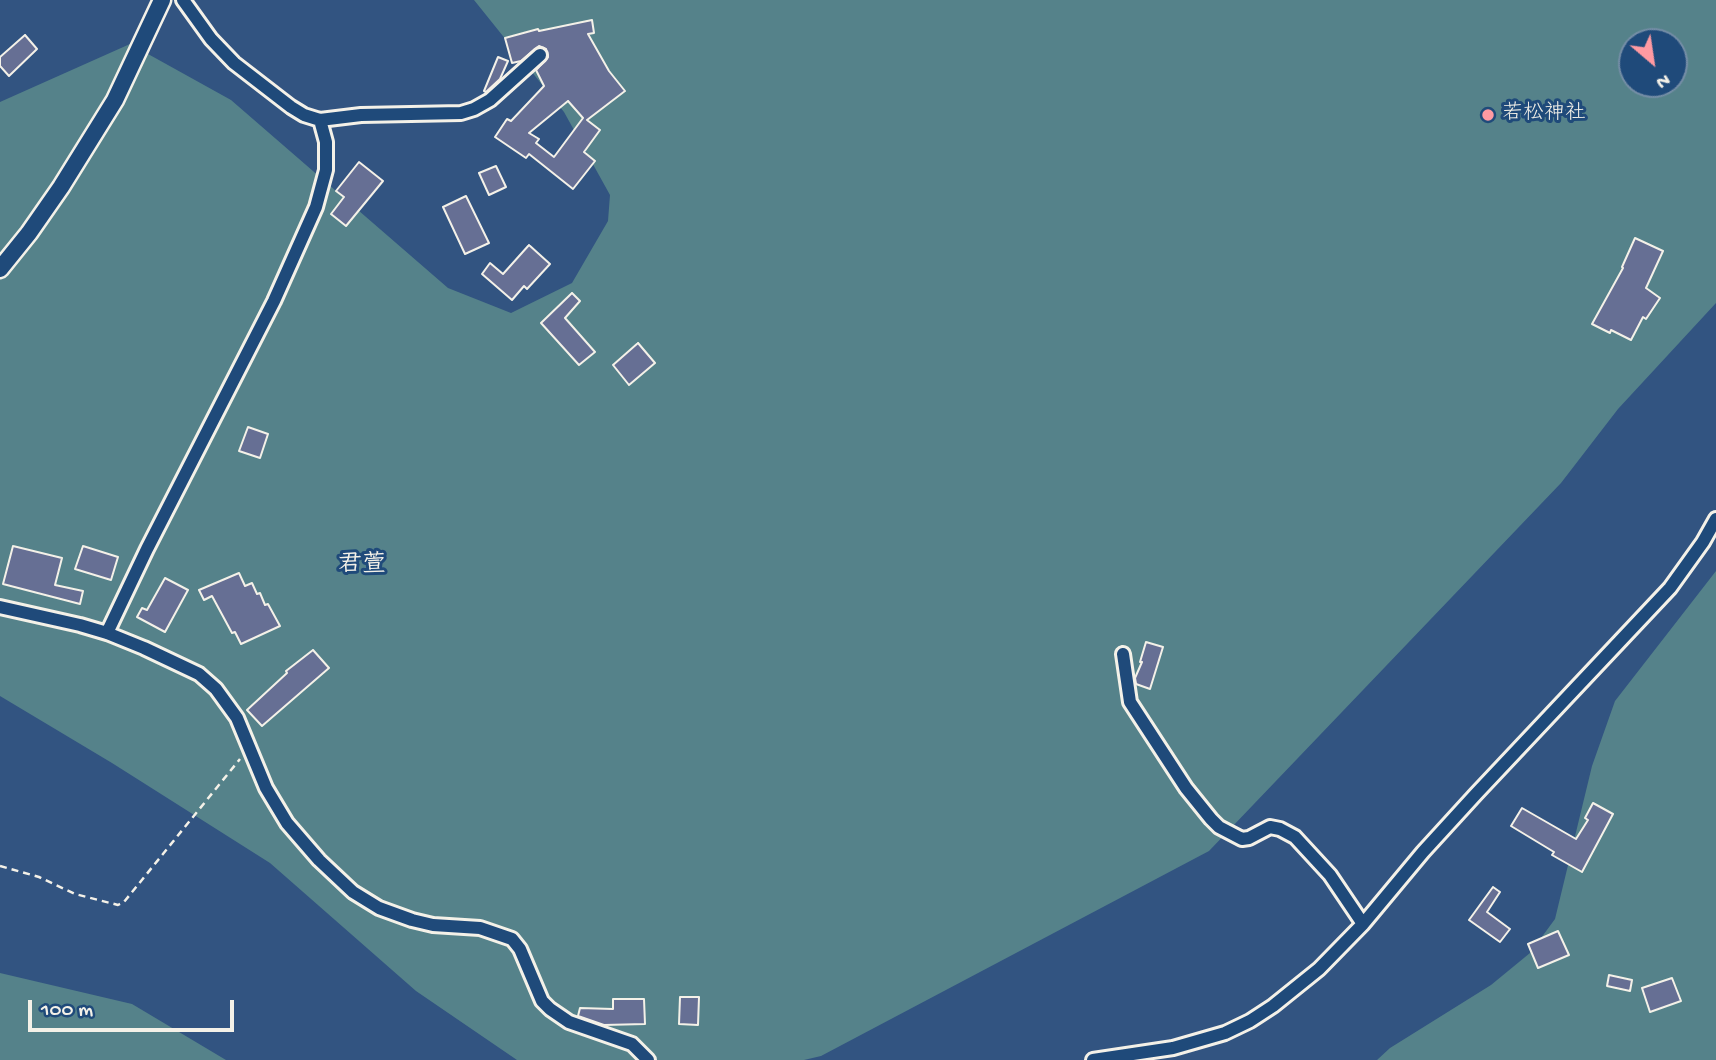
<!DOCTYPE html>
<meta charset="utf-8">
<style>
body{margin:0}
#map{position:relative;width:1716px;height:1060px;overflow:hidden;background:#325481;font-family:"Gochi Hand",sans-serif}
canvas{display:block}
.north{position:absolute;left:1618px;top:28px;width:70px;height:70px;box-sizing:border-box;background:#1f4a7a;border:2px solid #748da6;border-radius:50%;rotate:151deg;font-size:19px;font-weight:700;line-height:28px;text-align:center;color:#f4f1e8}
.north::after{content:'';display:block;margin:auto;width:24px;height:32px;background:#ff9aa2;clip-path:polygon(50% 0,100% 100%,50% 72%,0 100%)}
.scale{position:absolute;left:28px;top:1000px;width:206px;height:32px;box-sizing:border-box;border:4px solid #f4f1e8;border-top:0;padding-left:9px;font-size:21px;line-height:24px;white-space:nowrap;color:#f4f1e8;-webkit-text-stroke:5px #1f4a7a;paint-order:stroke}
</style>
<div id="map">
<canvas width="1716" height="1060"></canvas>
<div class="north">N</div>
<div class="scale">100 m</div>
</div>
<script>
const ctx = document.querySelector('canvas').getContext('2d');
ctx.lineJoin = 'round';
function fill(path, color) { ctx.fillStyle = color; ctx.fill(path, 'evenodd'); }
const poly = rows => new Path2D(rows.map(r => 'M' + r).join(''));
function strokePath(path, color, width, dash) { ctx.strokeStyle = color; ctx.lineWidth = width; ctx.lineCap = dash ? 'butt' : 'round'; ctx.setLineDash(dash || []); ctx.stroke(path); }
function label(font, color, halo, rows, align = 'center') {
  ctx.font = font + ' "Gochi Hand","Klee One",sans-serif'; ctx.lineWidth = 6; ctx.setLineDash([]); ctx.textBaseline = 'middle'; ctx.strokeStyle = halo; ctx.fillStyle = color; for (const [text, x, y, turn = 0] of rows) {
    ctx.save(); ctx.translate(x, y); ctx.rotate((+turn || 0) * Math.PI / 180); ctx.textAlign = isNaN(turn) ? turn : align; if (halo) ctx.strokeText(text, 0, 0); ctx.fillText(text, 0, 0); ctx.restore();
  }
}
const green = poly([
 [474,0,1716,0,1716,303,1618,409,1561,483,1209,851,821,1056,804,1060,517,1060,416,991,270,863,112,763,0,696,0,102,130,44,231,100,448,288,511,313,572,283,608,221,610,195,564,112],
 [1632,42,1674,42,1674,84,1632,84],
 [1716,571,1716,1060,1377,1060,1390,1048,1491,985,1530,953,1555,919,1592,766,1615,701],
 [0,973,132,1004,226,1060,0,1060]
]);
const building = poly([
 [592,20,594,33,588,34,609,71,625,91,587,120,600,130,584,152,595,161,573,189,529,154,526,158,495,137,507,119,511,121,544,86,536,70,548,57,546,49,539,46,521,61,512,63,505,38,538,29,539,31,592,20],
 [568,101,583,118,554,157,536,143,539,139,529,133,568,101],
 [25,35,37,49,9,76,0,66,0,57,25,35],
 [498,57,508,61,500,79,486,92,484,91,498,57],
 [359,162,383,181,346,226,331,214,344,197,336,191,359,162],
 [496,166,506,187,489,195,479,173,496,166],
 [466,196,489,243,465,254,443,207,466,196],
 [1635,238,1663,251,1646,288,1660,298,1646,319,1643,317,1631,340,1611,330,1610,333,1592,324,1623,268,1622,267,1635,238],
 [529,245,550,264,527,289,524,286,512,300,482,274,490,263,503,274,529,245],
 [572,293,580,301,565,318,595,352,579,365,541,323,572,293],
 [638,343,655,363,629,385,613,365,638,343],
 [248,427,268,434,260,458,239,451,248,427],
 [13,546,62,558,55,585,83,591,80,604,3,584,13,546],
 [83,546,118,557,111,580,75,569,83,546],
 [239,573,245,586,252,583,257,594,260,593,265,605,268,604,280,626,241,644,235,632,232,633,212,596,204,600,199,590,239,573],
 [165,578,188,590,165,632,137,617,142,608,147,610,165,578],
 [1146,642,1163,647,1150,689,1136,684,1135,678,1142,662,1140,662,1146,642],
 [313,650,329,668,262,726,247,710,287,673,286,671,313,650],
 [1593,803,1613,814,1582,872,1552,855,1554,852,1511,826,1522,808,1576,839,1588,820,1585,818,1593,803],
 [1493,887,1500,892,1487,912,1510,929,1500,942,1469,920,1493,887],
 [1558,931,1569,955,1538,968,1528,944,1558,931],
 [1609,975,1632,980,1630,991,1607,986,1609,975],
 [1672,978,1681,1001,1650,1012,1642,988,1672,978],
 [680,997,699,997,698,1025,679,1024,680,997],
 [613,999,644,999,645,1024,604,1025,578,1016,580,1008,613,1009,613,999]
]);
const path = poly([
 [0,866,39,877,75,894,118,905,124,902,240,759]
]);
const street = poly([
 [183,0,211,39,234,63,291,107,304,115,320,120,361,115,461,113,474,109,490,100,540,55],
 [0,607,80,625,107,633,144,648,199,674,216,689,237,718,266,788,287,823,319,860,353,892,379,908,412,920,433,925,480,928,512,939,520,949,542,1001,550,1009,569,1022,632,1044,648,1060],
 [107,633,147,549,274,301,316,207,326,170,326,142,320,120],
 [1123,654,1130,702,1186,788,1211,819,1219,827,1242,839,1249,838,1270,827,1280,829,1295,837,1330,875,1363,924],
 [1093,1060,1173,1048,1225,1033,1250,1021,1273,1006,1319,969,1363,924,1423,852,1476,794,1670,588,1703,542,1716,519]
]);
const secondary = poly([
 [0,269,29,233,61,187,115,100,162,0]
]);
const markers = [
 [1488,115,7,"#ff9aa2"]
];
const poiNames = [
 ["若松神社",1502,115]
];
const quarterNames = [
 ["君萱",362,566]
];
fill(green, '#55828a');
fill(building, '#666f94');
strokePath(building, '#f4f1e8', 2);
strokePath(street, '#f4f1e8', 18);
strokePath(secondary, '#f4f1e8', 21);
strokePath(path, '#f4f1e8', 2.5, [7, 5]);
strokePath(street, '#1f4a7a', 12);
strokePath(secondary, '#1f4a7a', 16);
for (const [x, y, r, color] of markers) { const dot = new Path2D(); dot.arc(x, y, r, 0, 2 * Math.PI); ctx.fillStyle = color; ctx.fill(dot); strokePath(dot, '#1f4a7a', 2.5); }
label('21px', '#f4f1e8', '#1f4a7a', poiNames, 'left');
label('bold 24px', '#f4f1e8', '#1f4a7a', quarterNames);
</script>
